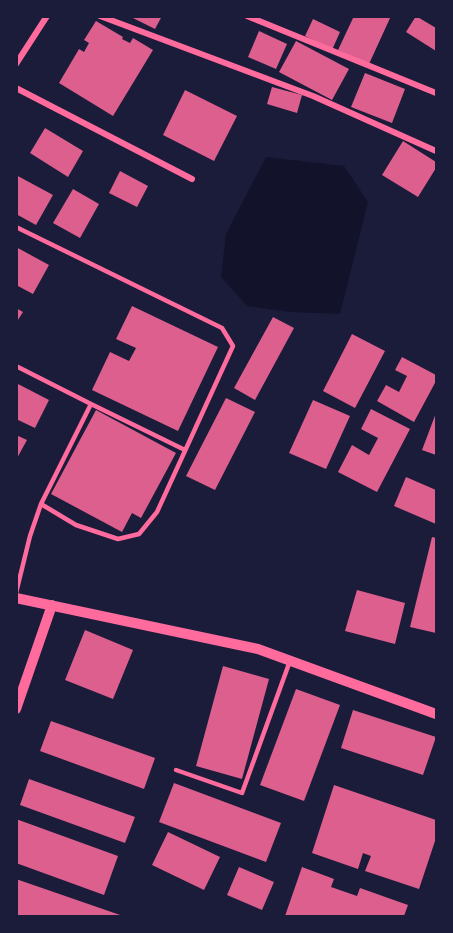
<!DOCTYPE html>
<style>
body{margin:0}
#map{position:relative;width:453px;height:933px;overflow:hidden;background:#1b1b3a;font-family:"Crimson Pro",serif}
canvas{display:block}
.frame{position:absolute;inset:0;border:18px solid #1b1b3a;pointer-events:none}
</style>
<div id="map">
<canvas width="453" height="933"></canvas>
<div class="frame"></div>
</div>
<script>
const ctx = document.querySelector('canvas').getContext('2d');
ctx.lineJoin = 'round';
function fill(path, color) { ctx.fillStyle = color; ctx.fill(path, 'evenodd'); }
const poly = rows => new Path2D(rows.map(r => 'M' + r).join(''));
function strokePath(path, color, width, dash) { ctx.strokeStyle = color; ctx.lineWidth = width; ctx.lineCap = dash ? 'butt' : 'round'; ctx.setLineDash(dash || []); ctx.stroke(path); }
const water = poly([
 [266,157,344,166,368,202,340,314,290,312,247,306,221,277,226,234]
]);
const building = poly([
 [129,16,162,16,155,29],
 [354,16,391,16,369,64,338,50],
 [416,16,436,28,436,51,406,32],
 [313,19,340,32,332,50,305,36],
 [96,21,123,37,122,39,130,43,133,38,153,50,113,116,59,83,79,49,84,52,89,43,84,40],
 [259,31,287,44,276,69,248,57],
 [296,41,349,69,332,100,279,72],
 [365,73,405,89,392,123,351,107],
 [272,87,302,95,297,113,267,104],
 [185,90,237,116,214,161,163,135],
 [45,128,83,151,68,177,30,153],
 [403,141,436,162,436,168,418,197,382,175],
 [120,171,148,186,137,207,109,193],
 [16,175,53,195,36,225,16,214],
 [73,189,99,204,80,238,53,223],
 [16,247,49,265,33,294,16,285],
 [132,306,218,347,178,431,92,390,110,352,129,361,136,348,116,339],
 [16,308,23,312,16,323],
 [273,317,294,328,255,400,234,388],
 [352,334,385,351,355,408,323,391],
 [402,357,436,375,436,381,414,422,377,401,386,385,399,392,407,376,395,370],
 [18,384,49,400,35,428,16,419],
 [226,398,255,412,215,490,186,476],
 [313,400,350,416,326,469,289,453],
 [371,409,410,429,377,492,338,472,352,445,369,455,378,438,361,429],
 [96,410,176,453,141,518,132,513,122,532,51,494],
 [436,413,436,455,422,450],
 [16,435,27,440,16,460],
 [406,477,436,490,436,524,394,506],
 [432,537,436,538,436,633,410,627],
 [357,590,405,603,395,644,345,631],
 [85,630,133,650,113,699,65,680],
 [223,666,269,679,242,779,196,766],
 [296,689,340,705,304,801,260,785],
 [353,710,436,737,423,775,341,748],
 [51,721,155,758,144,789,40,751],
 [29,779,135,817,125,843,20,805],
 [174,783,281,823,266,862,159,822],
 [334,785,436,820,436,838,419,889,365,871,371,856,363,853,358,869,312,853],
 [16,819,118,856,104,895,16,863],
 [168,832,220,857,204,890,152,865],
 [239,867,274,882,262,910,227,895],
 [302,867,334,879,331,887,357,896,360,888,408,905,404,916,285,916],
 [16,879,123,916,16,916]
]);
const service = poly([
 [16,227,222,328,233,346,157,512,139,534,118,539,76,525,41,504,91,404,16,366],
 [91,404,185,450],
 [16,593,30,536,41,504],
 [176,770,242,793,290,661]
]);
const minor = poly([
 [100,16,313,96,436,151],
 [247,16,436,93],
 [16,64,47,16],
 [16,88,192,179]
]);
const tertiary = poly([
 [16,598,258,649,436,714],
 [16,709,52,605]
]);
fill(water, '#12122b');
fill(building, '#dd5f8e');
strokePath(service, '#ff6b9d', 4.5);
strokePath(minor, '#ff6b9d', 6);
strokePath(tertiary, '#ff6b9d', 10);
</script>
